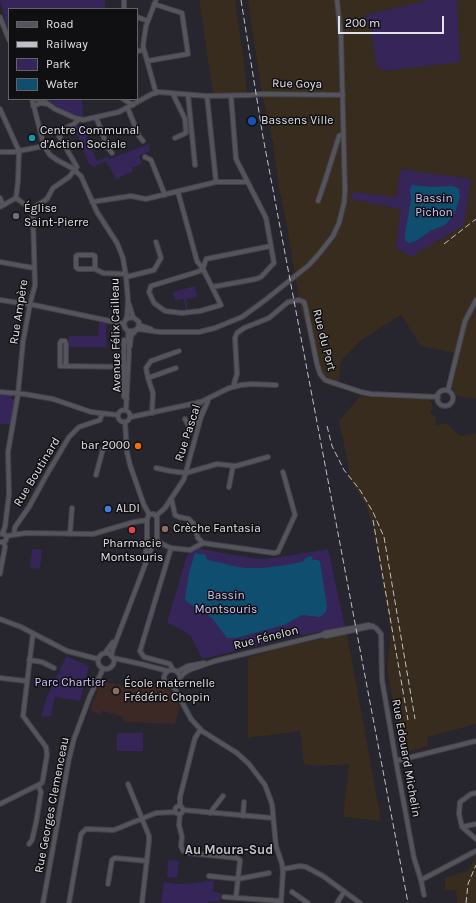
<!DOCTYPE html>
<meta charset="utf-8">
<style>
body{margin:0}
#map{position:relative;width:476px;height:903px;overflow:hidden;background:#27252d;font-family:Karla,sans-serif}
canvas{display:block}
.legend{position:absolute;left:8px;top:8px;width:130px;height:92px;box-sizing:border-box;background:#100f12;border:1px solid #646367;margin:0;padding:5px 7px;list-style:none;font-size:12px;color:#e2e1e6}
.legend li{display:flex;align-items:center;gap:8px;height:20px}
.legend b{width:20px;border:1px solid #646367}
.scale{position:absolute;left:338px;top:16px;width:106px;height:18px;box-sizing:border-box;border:2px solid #e2e1e6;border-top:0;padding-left:5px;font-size:12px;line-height:14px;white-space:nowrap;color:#e2e1e6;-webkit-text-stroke:3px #100f12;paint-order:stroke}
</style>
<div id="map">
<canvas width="476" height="903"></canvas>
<ul class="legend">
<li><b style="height:5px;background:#55535c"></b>Road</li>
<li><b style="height:5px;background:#c1c0c6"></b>Railway</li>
<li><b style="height:11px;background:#362559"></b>Park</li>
<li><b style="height:11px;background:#104e70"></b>Water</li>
</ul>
<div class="scale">200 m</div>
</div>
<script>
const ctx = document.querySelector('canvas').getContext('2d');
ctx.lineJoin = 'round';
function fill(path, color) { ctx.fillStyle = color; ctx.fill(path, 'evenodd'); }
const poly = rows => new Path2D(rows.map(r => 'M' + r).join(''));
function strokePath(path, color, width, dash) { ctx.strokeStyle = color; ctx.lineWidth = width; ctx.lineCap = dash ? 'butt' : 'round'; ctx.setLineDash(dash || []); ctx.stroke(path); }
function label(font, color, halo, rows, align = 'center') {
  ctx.font = font + ' Karla,sans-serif'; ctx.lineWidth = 3; ctx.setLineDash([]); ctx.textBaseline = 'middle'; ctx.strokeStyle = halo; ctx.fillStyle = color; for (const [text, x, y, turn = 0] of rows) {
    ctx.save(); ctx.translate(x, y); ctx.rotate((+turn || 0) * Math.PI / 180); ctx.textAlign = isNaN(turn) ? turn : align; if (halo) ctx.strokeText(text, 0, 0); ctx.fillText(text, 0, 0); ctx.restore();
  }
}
const industrial = poly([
 [199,0,235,0,245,68,247,94,213,93],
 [248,0,476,0,476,399,457,396,452,387,460,354,421,346,401,315,360,341,341,361,338,388,330,386,320,378,316,369,313,349,300,306,286,221,279,188,273,143,261,89],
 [360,396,368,397,428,399,432,403,433,408,430,413,435,416,436,425,446,423,460,436,476,433,476,724,427,737,428,746,410,751,401,746,387,668,391,632,373,526,365,503,347,475,350,473,339,421],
 [347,634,362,715,381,821,343,817,349,764,318,766,304,764,300,731,248,738,248,657,302,643],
 [476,855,476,903,457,903,456,890,445,890,445,878,468,871]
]);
const education = poly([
 [127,677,166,686,180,707,175,724,125,722,121,716,102,711,100,716,90,709,102,681,125,686]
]);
const green = poly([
 [0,0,105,0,105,9,9,9,9,27,7,27],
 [430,0,457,0,460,62,384,71,381,70,378,67,376,63,371,27,368,27,365,15],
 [44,99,82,99,83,117,70,114,47,103],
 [81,124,97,161,108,157,109,159,149,144,150,151,139,156,142,164,132,168,132,172,121,176,119,179,116,179,106,161,93,167,89,164,74,127],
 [400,169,471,179,464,225,411,257,396,248,401,209,351,199,352,192,397,197],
 [195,286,197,297,186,299,188,310,186,310,184,299,175,300,173,292],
 [99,322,106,323,106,347,69,347,69,336,98,336],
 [0,394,11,395,11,399,16,399,10,424,0,424],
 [195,548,258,559,274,558,328,549,345,627,297,636,202,659,191,636,181,629,167,623,187,555],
 [32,549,42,550,40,569,30,568],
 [66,656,89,666,80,701,55,697,51,716,41,717,46,699,57,675,58,675],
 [117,733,143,733,143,751,117,751],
 [168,860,179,861,177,878,167,877],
 [214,880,213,892,221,893,220,902,208,901,208,903,161,903,164,882,177,884,195,883]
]);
const water = poly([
 [412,185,431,187,453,186,459,189,460,196,455,213,448,222,445,225,430,231,416,241,409,243,405,240,405,234,411,200,410,189],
 [195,553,206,555,206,558,208,560,227,564,228,565,245,568,263,568,286,565,302,562,304,561,305,558,311,556,313,560,318,560,320,562,327,606,326,612,320,617,302,615,284,625,236,638,227,638,212,618,187,602,185,599,189,573]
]);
const minor = poly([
 [124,0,124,9],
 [156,0,146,26,143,46,156,93],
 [0,17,9,40],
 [137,17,148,21],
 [137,51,144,50],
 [147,61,188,54,182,13,154,4],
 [173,94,185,119,186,133,175,138],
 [188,95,195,165],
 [207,96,216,182],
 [32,99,44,146,50,155,57,160,72,168,81,176,97,212,117,243,123,258,126,277,128,300,127,316,124,324,125,328,128,331,129,353,126,410],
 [36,99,42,100,55,109,75,118,83,120,119,112,152,94,159,92,207,96,250,95,262,94,343,95],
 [123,99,133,105],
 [33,106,41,103,47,104],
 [0,109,19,151,18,181,16,198,0,207],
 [128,109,139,136,143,141],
 [96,117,108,148,112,153],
 [0,152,14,152,44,146],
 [145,157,151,160,165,195],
 [178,192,197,261,203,269,221,305,200,311,182,313,165,311,154,303,149,292,151,286,197,272,203,269,206,259,271,246],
 [0,198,3,205],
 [16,198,31,209],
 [318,201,325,181,339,136,343,134],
 [92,202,131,196,146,199,216,182,247,182],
 [31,209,47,199,53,188,69,177,77,167,59,136,61,130,74,124,78,120],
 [0,262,34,268],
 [95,269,78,269,76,267,76,256,78,255,93,255,95,256,95,269,103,273,126,274],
 [126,277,154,270,161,258,156,242],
 [212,287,256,279,261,277,274,263,266,218,236,159,231,96],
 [0,300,34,305,124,324],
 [129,304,133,317],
 [126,319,133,317,139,322,138,328,131,336,130,346],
 [139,325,151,329],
 [128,331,133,331,137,329,160,332,199,332,215,328,242,317,264,301,309,265,318,255,333,236,339,223,344,203,345,191,341,37,337,0],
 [66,366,66,344,65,341,61,341,60,343,60,366,128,367],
 [148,378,176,368],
 [233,387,237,374,235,338,237,333,244,328,269,318,288,302,299,300,304,302,305,305,317,364,320,374,325,380,361,392,371,394,438,397],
 [448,390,465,321,476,300],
 '437 398a8 8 0 1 1 16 0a8 8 0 1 1-16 0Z',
 [0,392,24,394,53,399,91,412,118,415],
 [127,399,124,397,124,340,128,341],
 [198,402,201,417],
 '118 416a6 6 0 1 1 12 0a6 6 0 1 1-12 0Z',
 [152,413,153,393,148,378,146,368,151,361,179,351],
 [131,417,201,402,229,388,241,385,252,384,276,385],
 [185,419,188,425,199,422],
 [125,422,127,452,130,465,144,505,149,514],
 [156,468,170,471,186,473,217,464,236,466,268,457],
 [96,475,103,449,126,443],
 [229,487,233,466],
 [170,500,172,501,175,515,179,517,189,519,193,523,198,538,203,543,274,553,278,552,295,515,283,472],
 [149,514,154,514,157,518,157,540,153,544,150,544,147,541,147,520,149,514],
 [156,516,165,508,184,479,201,417,208,401,208,399],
 [2,534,5,527,9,494,8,452,18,394,23,342,30,304,35,285,33,217,31,209],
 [14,534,15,527,29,507,46,476,69,437,79,427,100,420,102,414],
 [70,534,72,508],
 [6,536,26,533,93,534,134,522,147,520],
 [156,541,171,548,190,550,203,543],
 [0,542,3,542,6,540,7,537,4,534],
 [171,548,140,651,144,657,170,664,173,670],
 [145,555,148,543],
 [0,574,5,547,4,542],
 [0,619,21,627,67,651,98,659],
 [322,635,326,636,373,626],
 [105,653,113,642],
 '98 661a8 8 0 1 1 16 0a8 8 0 1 1-16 0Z',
 [111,656,113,649,153,544],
 [113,658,141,664,168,671],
 [29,660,42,662,54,668],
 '164 678a8 8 0 1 1 16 0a8 8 0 1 1-16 0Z',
 [177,672,188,666,204,663],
 [0,678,26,681],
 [180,678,183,674,189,670,215,661,322,635,325,633,369,625,376,628,381,634,382,680,396,761,414,858,421,880,424,895],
 [171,685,175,689,191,719,202,731,237,753,249,764,265,785,272,804,276,846,282,864,283,872,281,903],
 [396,761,476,741],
 [128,784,149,836,149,841,142,903],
 [476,793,471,794,460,802,459,814,462,827,476,839],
 [0,804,38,785],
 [180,806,180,797,195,738,199,732,202,731],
 '175 810a4 4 0 1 1 8 0a4 4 0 1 1-8 0Z',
 [183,810,273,818],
 [210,813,223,796],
 [180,814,179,825,182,837,181,846,183,851,188,853,237,858,240,860,236,897],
 [243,816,244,802],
 [462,827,476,824],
 [29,844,32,840,36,823,41,792,38,785,42,783,43,779,47,755,46,747,23,716,33,633],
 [283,869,300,866,306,867,323,876,360,903],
 [209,876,238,879,269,873],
 [421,880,476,851],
 [108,884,112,860,115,858,147,861],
 [292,892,308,903],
 [224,897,281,901],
 [43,903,69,759,74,739,90,696,103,669],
 [69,903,81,834,86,829,114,830,156,813,175,812],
 [337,903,344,892]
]);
const rail = poly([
 [241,0,263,137,408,903],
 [444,244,476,219],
 [327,426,332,446,344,470,360,490,373,512,384,537,415,719],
 [373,520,408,720],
 [466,903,468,884,476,865]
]);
const markers = [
 [252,121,5,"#1a4fb4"],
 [32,138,4,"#0f9aa8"],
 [16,216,4,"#6b7280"],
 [138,446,4,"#e8710a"],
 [108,509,4,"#3f7fe0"],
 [165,529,4,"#8d6e63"],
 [132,530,4,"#e0444e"],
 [116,691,4,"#8d6e63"]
];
const streetNames = [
 ["Rue Goya",297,84,1],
 ["Rue Ampère",19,312,-81],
 ["Avenue Félix Cailleau",116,335,-91],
 ["Rue du Port",324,340,76],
 ["Rue Pascal",188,433,-72],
 ["Rue Boutinard",37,472,-59],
 ["Rue Fénelon",266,638,-14],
 ["Rue Edouard Michelin",406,758,80],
 ["Rue Georges Clemenceau",52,805,-79]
];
const poiNames = [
 ["Bassens Ville",261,121],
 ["Centre Communal",40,131],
 ["d'Action Sociale",40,145],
 ["Église",24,209],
 ["Saint-Pierre",24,223],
 ["bar 2000",130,446,"right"],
 ["ALDI",116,509],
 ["Crèche Fantasia",173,529],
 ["Pharmacie",132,544,"center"],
 ["Montsouris",132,558,"center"],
 ["École maternelle",124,684],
 ["Frédéric Chopin",124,698]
];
const parkNames = [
 ["Bassin",434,199],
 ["Pichon",434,213],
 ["Bassin",226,596],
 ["Montsouris",226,610],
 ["Parc Chartier",70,683]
];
const neighbourhoodNames = [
 ["Au Moura-Sud",229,850]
];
fill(industrial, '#372c1d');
fill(education, '#3c2825');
fill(green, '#362559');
fill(water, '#104e70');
strokePath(minor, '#424147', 6);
strokePath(minor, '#55535c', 4);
strokePath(rail, '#c1c0c6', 1, [6, 3]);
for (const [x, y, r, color] of markers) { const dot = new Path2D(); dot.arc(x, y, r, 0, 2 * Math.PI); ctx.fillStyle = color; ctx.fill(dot); strokePath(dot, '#100f12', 1.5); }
label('12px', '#e2e1e6', '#100f12', streetNames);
label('12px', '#e2e1e6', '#100f12', poiNames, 'left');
label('12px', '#d1c3fc', '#100f12', parkNames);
label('bold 13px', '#c1bfc9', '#100f12', neighbourhoodNames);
</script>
